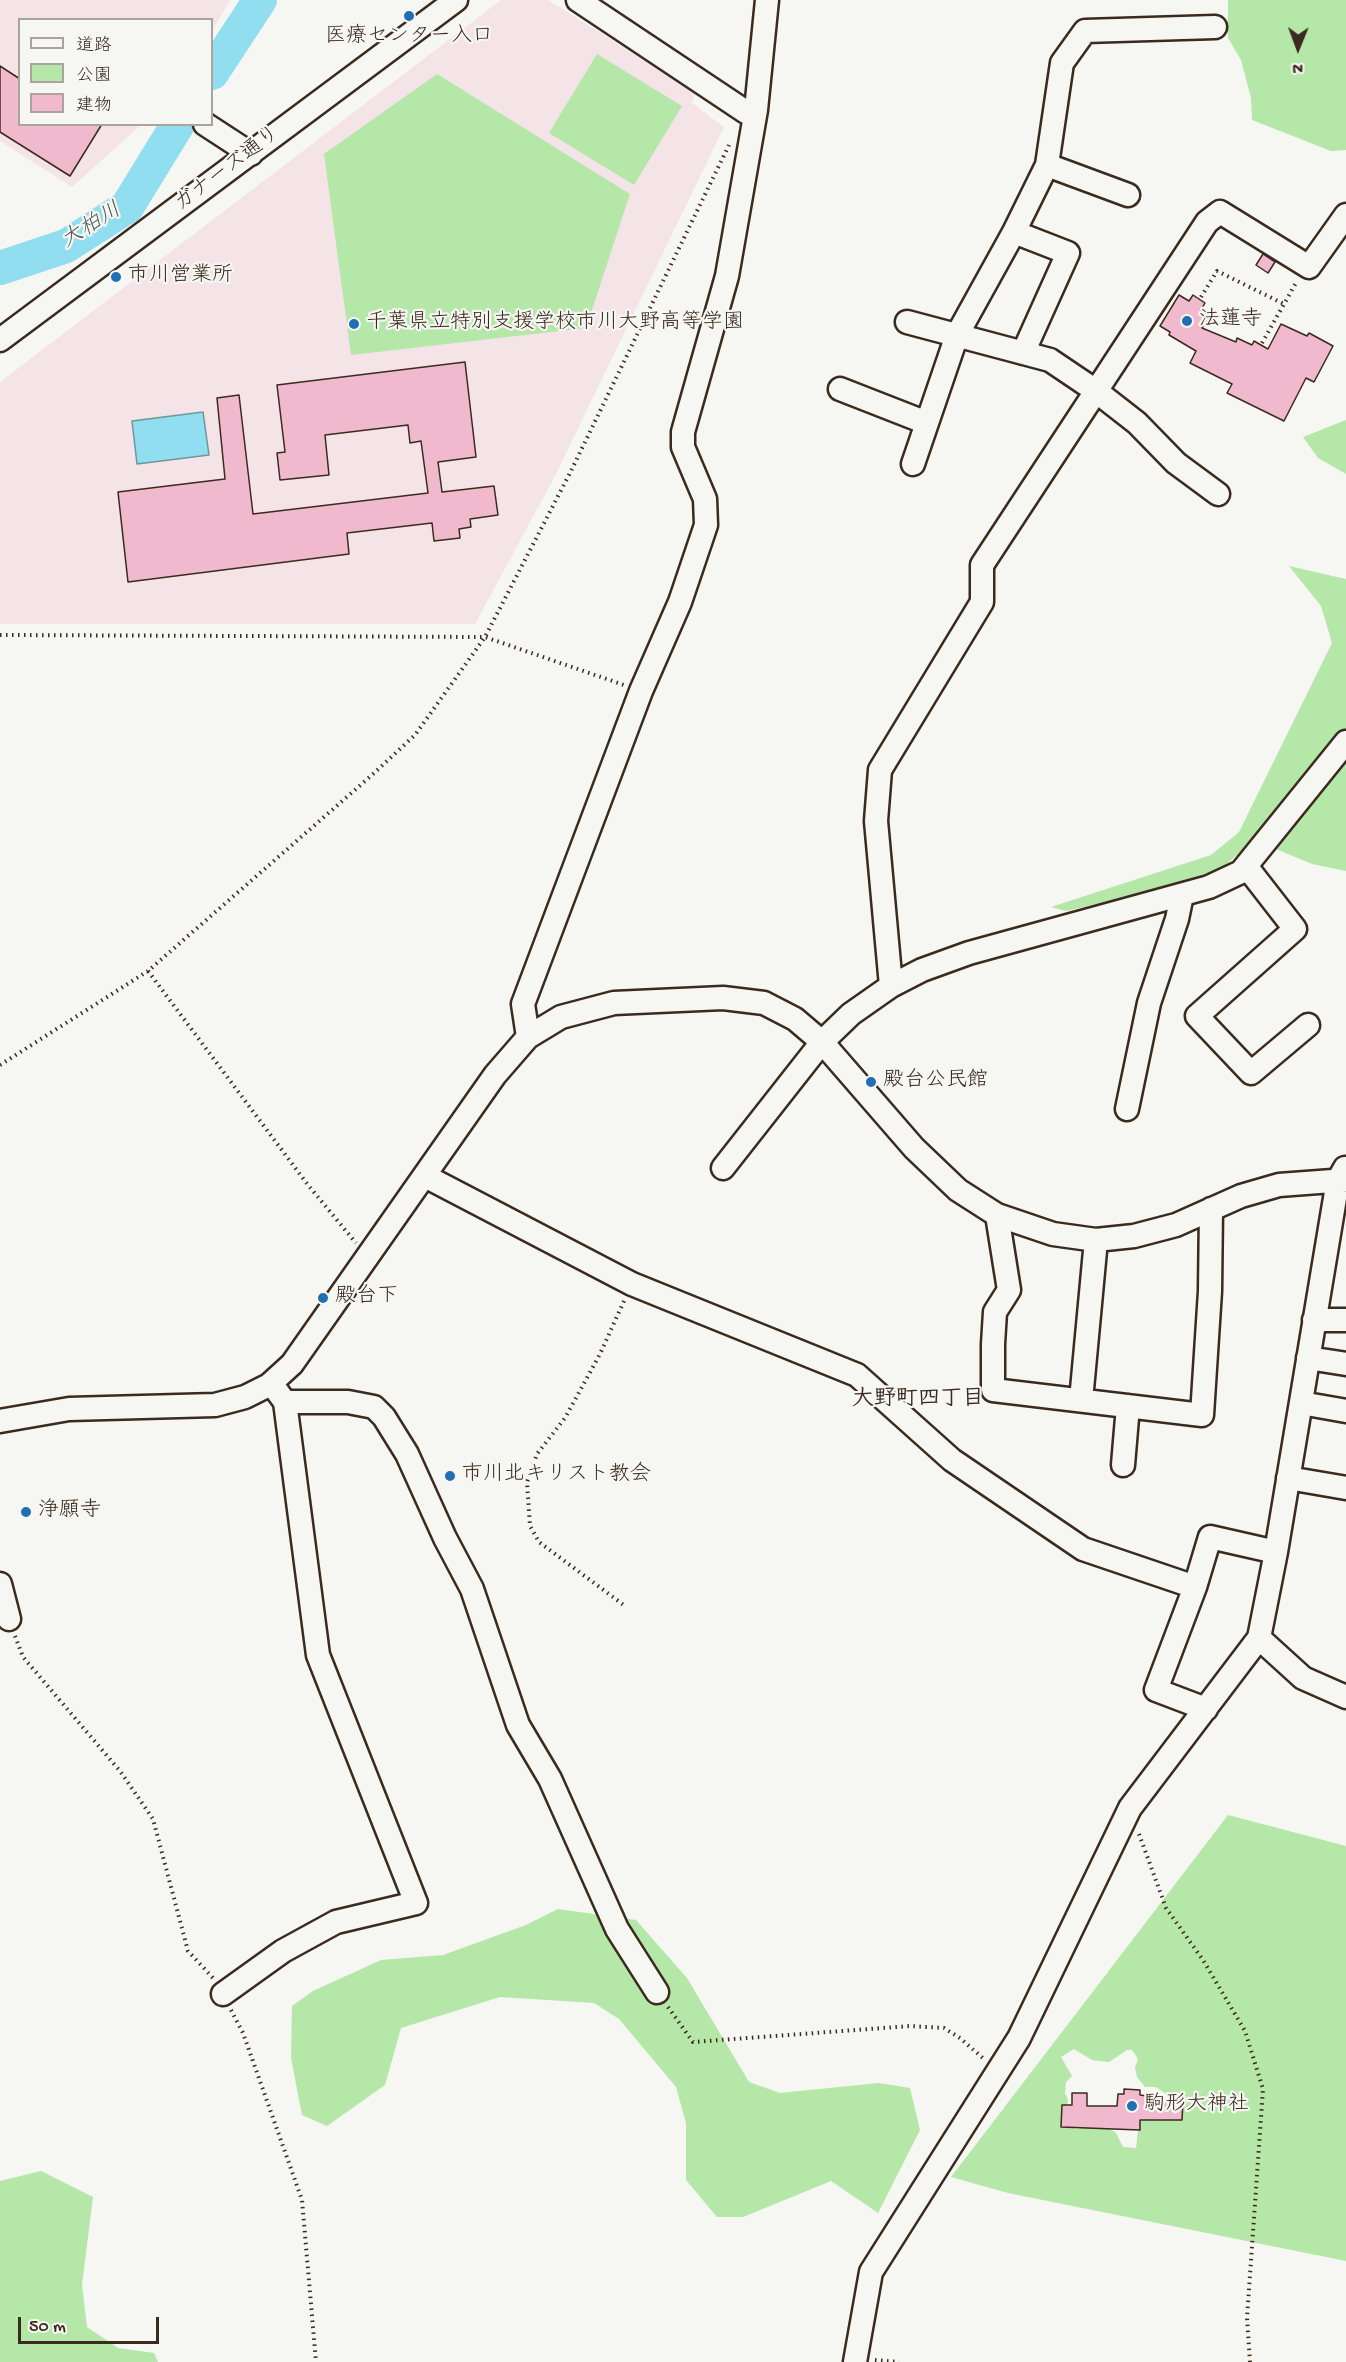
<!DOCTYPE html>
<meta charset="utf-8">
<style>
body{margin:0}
#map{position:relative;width:1346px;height:2362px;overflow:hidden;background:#f6f6f2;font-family:"Gochi Hand","Klee One",sans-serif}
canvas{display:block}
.legend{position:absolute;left:18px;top:18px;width:195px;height:108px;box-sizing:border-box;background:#f6f6f2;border:2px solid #aba49d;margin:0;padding:8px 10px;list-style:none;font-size:18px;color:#3b2a1e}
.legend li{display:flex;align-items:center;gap:12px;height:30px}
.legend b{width:30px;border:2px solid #aba49d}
.north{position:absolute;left:1268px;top:18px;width:60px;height:60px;-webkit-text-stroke:4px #f6f6f2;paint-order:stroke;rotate:181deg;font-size:16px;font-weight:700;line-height:24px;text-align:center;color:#3b2a1e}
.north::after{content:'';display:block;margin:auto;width:21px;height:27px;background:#3b2a1e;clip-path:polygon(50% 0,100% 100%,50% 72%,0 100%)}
.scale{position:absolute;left:18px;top:2317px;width:141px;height:27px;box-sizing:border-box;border:3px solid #3b2a1e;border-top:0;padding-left:8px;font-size:18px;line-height:21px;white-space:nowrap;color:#3b2a1e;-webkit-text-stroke:4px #f6f6f2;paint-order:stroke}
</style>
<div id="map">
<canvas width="1346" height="2362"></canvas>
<ul class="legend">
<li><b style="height:8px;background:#f6f6f2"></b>道路</li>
<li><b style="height:16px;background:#b4e7a8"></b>公園</li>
<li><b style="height:16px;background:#f1b9cd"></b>建物</li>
</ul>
<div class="north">N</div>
<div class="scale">50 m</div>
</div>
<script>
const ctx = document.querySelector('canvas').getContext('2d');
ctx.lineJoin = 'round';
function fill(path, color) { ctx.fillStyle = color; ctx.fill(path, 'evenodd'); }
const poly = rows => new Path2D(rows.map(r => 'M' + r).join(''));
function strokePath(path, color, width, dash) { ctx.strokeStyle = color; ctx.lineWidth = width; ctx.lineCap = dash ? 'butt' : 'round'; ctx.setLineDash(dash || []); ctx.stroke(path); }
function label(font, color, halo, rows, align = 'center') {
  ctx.font = font + ' "Gochi Hand","Klee One",sans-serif'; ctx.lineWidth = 4.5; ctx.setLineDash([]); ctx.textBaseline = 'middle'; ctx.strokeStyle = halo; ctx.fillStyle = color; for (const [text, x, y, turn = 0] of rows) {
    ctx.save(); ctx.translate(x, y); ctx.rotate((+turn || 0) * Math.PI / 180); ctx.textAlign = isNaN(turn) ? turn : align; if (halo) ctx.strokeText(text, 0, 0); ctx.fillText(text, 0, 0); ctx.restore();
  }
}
const built = poly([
 [0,0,230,0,212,31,212,20,20,20,20,124,141,125,72,187,0,141],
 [501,0,548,0,695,92,692,103,724,127,554,478,475,624,0,624,0,382]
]);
const green = poly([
 [1228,0,1346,0,1346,150,1331,151,1252,120,1251,98,1241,60,1228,38],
 [597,54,682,106,634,185,549,133],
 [437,74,630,194,586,328,351,355,324,154],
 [1346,420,1346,474,1318,458,1303,437],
 [1289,566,1346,579,1346,871,1312,864,1254,840,1213,876,1174,887,1066,911,1051,907,1211,855,1239,832,1332,643,1321,606],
 [1228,1815,1346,1846,1346,2261,1008,2193,951,2177],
 [1074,2049,1092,2060,1109,2062,1127,2050,1132,2050,1138,2059,1135,2068,1137,2077,1145,2087,1156,2087,1166,2094,1170,2100,1183,2104,1183,2111,1179,2117,1140,2115,1136,2148,1123,2147,1116,2133,1105,2125,1076,2129,1069,2126,1065,2120,1068,2100,1065,2093,1066,2082,1072,2076,1061,2057],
 [558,1909,636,1920,687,1978,749,2082,780,2093,879,2083,910,2088,920,2130,878,2213,831,2181,743,2217,717,2217,686,2180,686,2123,676,2087,619,2019,594,2003,500,1997,401,2028,385,2085,327,2126,302,2115,291,2058,292,2006,313,1991,381,1960,443,1955,526,1925],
 [41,2171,93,2197,82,2285,87,2327,118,2348,154,2353,158,2362,0,2362,0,2181]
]);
const water = poly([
 [203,412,209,455,137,464,132,421,203,412]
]);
const river = poly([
 [212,73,260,0],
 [0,268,66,246,127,207,178,124]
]);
const building = poly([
 [0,66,20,79,20,124,102,124,70,176,0,132,0,66],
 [1263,254,1275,262,1268,273,1256,265,1263,254],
 [1179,295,1189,301,1193,295,1205,303,1201,310,1210,316,1202,328,1236,342,1237,338,1252,345,1254,341,1268,349,1281,324,1307,336,1309,333,1333,346,1314,382,1306,378,1284,421,1227,393,1232,384,1190,363,1196,351,1169,335,1170,332,1160,326,1179,295],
 [465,362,476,457,438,462,442,492,494,486,498,515,470,519,471,527,459,529,460,538,434,541,432,523,347,533,349,554,128,582,118,492,225,479,217,398,239,395,253,514,428,493,421,441,410,443,408,425,325,435,329,475,280,480,277,453,285,452,277,385,465,362],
 [1124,2089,1140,2090,1140,2095,1147,2096,1147,2100,1183,2101,1182,2120,1140,2120,1140,2130,1061,2127,1062,2105,1072,2105,1072,2093,1087,2093,1087,2106,1117,2106,1118,2094,1124,2094,1124,2089]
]);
const path = poly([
 [1201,297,1217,271,1284,304],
 [1262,343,1297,281],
 [0,635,485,637,624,685],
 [148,971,308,1185,356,1243],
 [0,1065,148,971,372,775,415,735,485,637,570,473,729,145],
 [624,1301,600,1354,565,1418,537,1454,527,1482,530,1526,539,1542,625,1606],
 [15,1636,23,1657,120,1771,153,1819,188,1951,213,1978],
 [1139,1834,1166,1908,1203,1960,1245,2031,1263,2089,1247,2318,1250,2362],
 [668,2007,693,2042,910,2026,944,2028,960,2038,985,2060],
 [231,2010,243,2033,302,2200,316,2362],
 [875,2360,899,2362]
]);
const minor = poly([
 [578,0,746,112,756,110],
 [205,124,251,154],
 [1047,165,1128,195],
 [907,322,1050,360,1096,391,1137,423,1176,463,1218,494],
 [0,340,456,0],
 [1023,353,1068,253,1014,232,1047,165,1062,63,1085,31,1215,27],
 [840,389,927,423],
 [913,464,957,335,1014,232],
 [1246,866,1295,929,1197,1016,1251,1073,1308,1025],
 [891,986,876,821,880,770,982,602,982,565,1207,222,1220,212,1309,267,1346,215],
 [528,1037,523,1004,641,691,680,602,706,525,705,499,683,447,683,432,727,276,756,110,767,0],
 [1127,1109,1149,1003,1177,919,1182,895],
 [723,1168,822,1042,851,1014,891,986,922,970,969,953,1209,887,1241,872,1346,742],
 [425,1176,632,1284,857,1375,952,1460,1083,1549,1195,1587,1210,1537,1276,1552],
 [997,1215,1009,1290,995,1312,993,1344,993,1390,1202,1415,1210,1291,1211,1209],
 [1314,1320,1346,1320],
 [1308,1358,1346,1364],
 [1081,1400,1096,1240],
 [285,1402,348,1402,374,1407,384,1417,407,1454,445,1538,472,1589,518,1725,550,1779,617,1929,657,1992],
 [1301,1403,1346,1411],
 [0,1421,69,1409,215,1405,245,1397,269,1385,292,1364,495,1075,528,1037,561,1017,614,1003,723,998,764,1003,795,1019,822,1042,914,1148,958,1190,997,1215,1053,1234,1096,1240,1134,1236,1176,1225,1241,1196,1279,1185,1346,1180],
 [1123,1465,1128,1406],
 [1288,1478,1346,1488],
 [0,1584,9,1619],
 [1195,1587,1156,1690,1206,1709],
 [1259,1638,1303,1678,1346,1697],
 [223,1994,283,1951,336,1922,416,1903,318,1655,285,1402,271,1383],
 [855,2362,871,2272,1019,2038,1130,1808,1259,1638,1276,1552,1338,1180,1345,1168]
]);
const markers = [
 [409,16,6,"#1f6fb2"],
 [116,277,6,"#1f6fb2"],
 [1187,321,6,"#1f6fb2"],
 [354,324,6,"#1f6fb2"],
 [871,1082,6,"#1f6fb2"],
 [323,1298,6,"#1f6fb2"],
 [450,1476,6,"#1f6fb2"],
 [26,1512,6,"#1f6fb2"],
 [1132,2106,6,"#1f6fb2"]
];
const poiNames = [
 ["医療センター入口",409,38,"center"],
 ["市川営業所",128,277],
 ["法蓮寺",1199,321],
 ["千葉県立特別支援学校市川大野高等学園",366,324],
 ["殿台公民館",883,1082],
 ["殿台下",335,1298],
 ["市川北キリスト教会",462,1476],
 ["浄願寺",38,1512],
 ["駒形大神社",1144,2106]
];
const streetNames = [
 ["ガナーズ通り",228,170,-37]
];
const waterNames = [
 ["大柏川",92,227,-32]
];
const neighbourhoodNames = [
 ["大野町四丁目",918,1401]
];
fill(built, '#f4e4e7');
fill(green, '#b4e7a8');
fill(water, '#90deef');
strokePath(water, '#6e969b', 1.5);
strokePath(river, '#90deef', 34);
fill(building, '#f1b9cd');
strokePath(building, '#3b2a1e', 1.5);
strokePath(minor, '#3b2a1e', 27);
strokePath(path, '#3b2a1e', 4, [1.5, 4.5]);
strokePath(minor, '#f6f6f2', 22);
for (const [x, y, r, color] of markers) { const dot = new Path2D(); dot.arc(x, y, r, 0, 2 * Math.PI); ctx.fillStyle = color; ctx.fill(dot); strokePath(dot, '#f6f6f2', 2); }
label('21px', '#3b2a1e', '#f6f6f2', poiNames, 'left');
label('21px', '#3b2a1e', '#f6f6f2', streetNames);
label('italic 22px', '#505752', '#f6f6f2', waterNames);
label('bold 22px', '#3b2a1e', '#f6f6f2', neighbourhoodNames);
</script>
